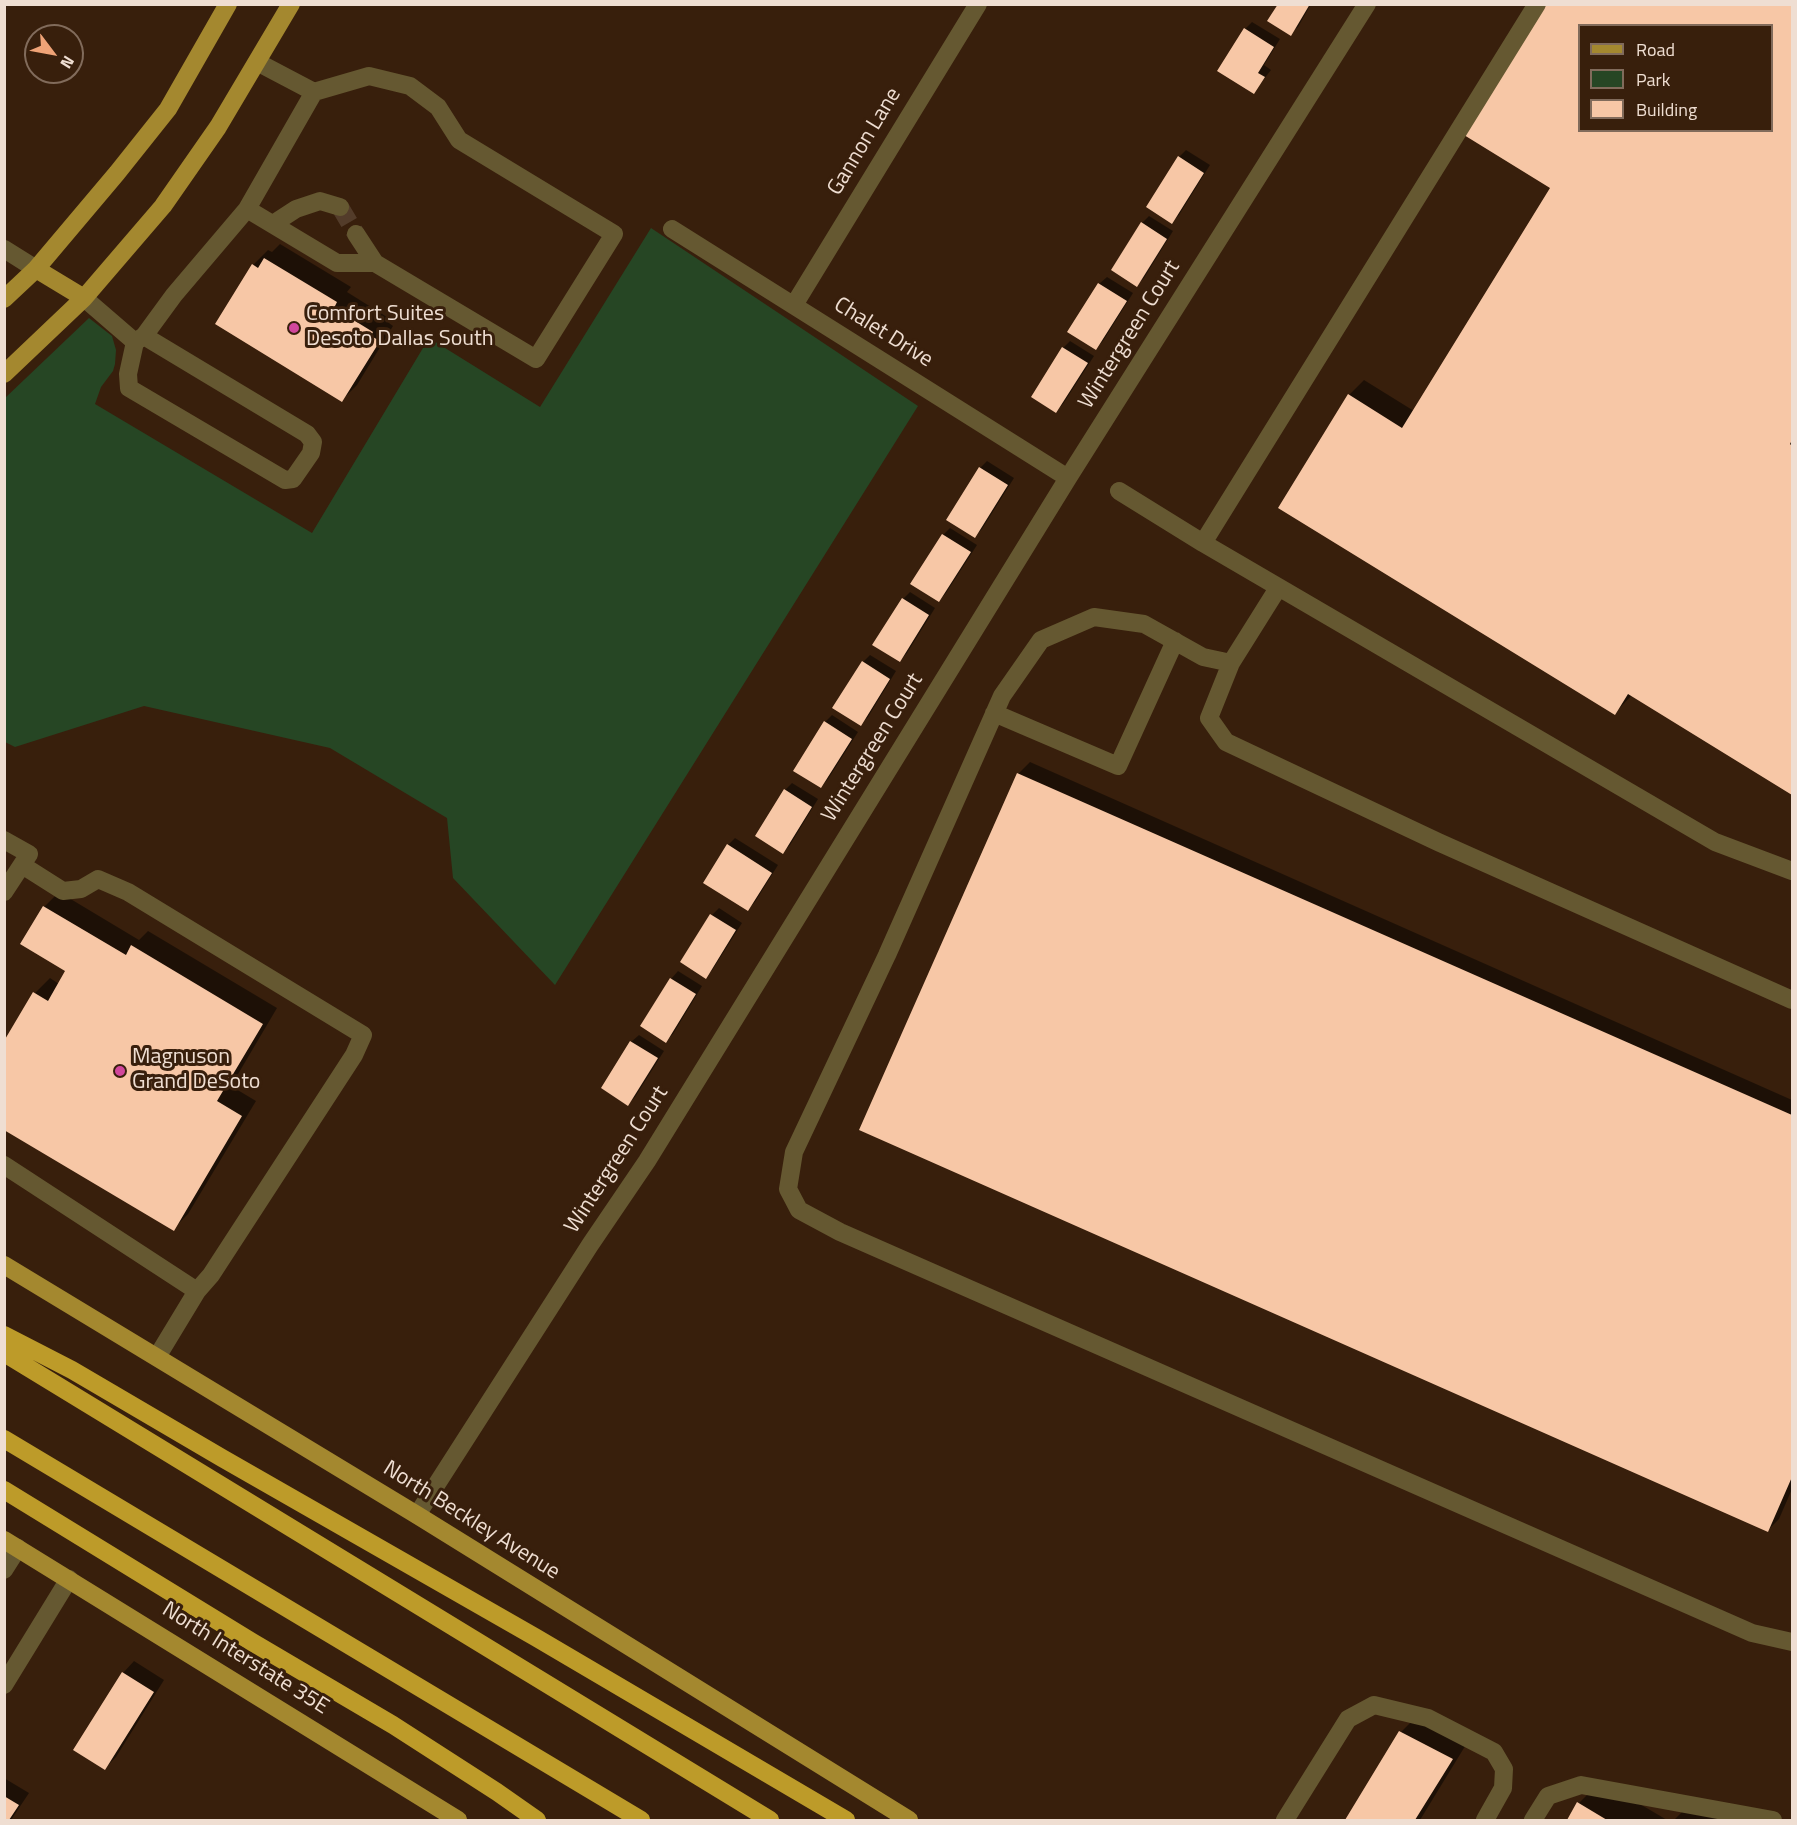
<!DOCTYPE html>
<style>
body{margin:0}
#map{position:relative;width:1797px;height:1825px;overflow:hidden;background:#381f0c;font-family:"Titillium Web",sans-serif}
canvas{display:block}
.frame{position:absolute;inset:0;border:6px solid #efded2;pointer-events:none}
.legend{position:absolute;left:1578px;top:24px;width:195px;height:108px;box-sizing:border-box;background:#381f0c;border:2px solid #816b5b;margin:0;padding:8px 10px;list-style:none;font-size:18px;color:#efded2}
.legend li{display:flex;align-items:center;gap:12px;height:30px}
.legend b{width:30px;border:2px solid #816b5b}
.north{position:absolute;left:24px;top:24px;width:60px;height:60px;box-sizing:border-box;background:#381f0c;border:2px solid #816b5b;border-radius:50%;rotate:122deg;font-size:16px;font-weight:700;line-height:24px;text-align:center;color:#efded2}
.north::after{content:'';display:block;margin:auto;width:21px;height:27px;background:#efa377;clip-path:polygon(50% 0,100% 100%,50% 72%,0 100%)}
</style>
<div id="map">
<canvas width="1797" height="1825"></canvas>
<div class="frame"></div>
<ul class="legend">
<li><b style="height:8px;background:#a4882f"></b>Road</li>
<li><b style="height:16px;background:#264624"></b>Park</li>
<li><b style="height:16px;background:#f7c7a6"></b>Building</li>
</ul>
<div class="north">N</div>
</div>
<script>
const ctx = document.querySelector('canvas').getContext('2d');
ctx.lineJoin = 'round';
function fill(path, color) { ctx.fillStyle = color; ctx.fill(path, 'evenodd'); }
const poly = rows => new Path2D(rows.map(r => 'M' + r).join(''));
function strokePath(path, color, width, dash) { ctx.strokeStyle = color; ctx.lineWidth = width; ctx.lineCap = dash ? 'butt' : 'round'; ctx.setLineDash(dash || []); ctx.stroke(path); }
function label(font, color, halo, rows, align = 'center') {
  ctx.font = font + ' "Titillium Web",sans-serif'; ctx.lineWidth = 6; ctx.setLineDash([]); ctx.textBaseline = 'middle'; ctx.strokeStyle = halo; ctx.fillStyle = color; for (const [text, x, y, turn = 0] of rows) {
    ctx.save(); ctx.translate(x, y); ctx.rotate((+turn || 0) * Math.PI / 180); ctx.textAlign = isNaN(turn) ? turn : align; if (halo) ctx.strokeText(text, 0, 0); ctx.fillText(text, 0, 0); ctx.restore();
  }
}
const green = poly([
 [651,228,918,406,555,985,453,878,447,818,330,748,144,706,15,747,5,742,5,398,89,318,112,336,116,350,115,364,113,371,101,387,95,404,312,533,429,338,540,407]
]);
const shadow = poly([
 [1280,4,1311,4,1298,27,1290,34],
 [1546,4,1792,4,1792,794,1632,695,1615,713,1349,395,1364,380,1414,411,1552,187],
 [1580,26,1772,26,1772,130,1580,130],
 [1252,22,1280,39,1264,65,1271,70,1254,92,1245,29],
 [1186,150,1210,165,1179,215,1172,222,1179,157],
 [1149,216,1173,231,1144,278,1137,285,1142,223],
 [280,244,351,287,347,292,387,317,385,320,393,326,357,385,342,400,217,323,253,265,268,250,272,252],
 [1107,277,1133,293,1103,341,1096,348,1099,284],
 [1070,341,1094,356,1063,404,1056,411,1063,348],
 [987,461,1014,478,982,529,975,536,980,468],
 [950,528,977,545,946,593,939,601,943,535],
 [910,592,935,608,907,653,900,661,903,599],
 [870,655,896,671,868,717,861,724,863,662],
 [832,715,858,732,828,779,821,787,825,722],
 [1030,762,1792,1100,1792,1489,1779,1519,1768,1530,861,1129,1018,774],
 [792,783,818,799,790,845,783,852,785,790],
 [735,838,778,865,755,902,748,909,728,845],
 [59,892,139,940,148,931,277,1008,231,1086,256,1101,188,1214,173,1229,35,993,50,978,59,984,68,970,44,907],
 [719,908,742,923,713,969,706,977,712,915],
 [678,971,702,986,673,1034,666,1041,642,1026,671,979],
 [639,1035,664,1051,635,1097,628,1104,631,1042],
 [134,1661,164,1680,116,1757,105,1768,123,1673],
 [1416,1717,1467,1743,1420,1820,1347,1820,1401,1732],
 [4,1778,29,1793,11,1820,4,1820],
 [1601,1781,1667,1820,1568,1820,1579,1803],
 [1695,1799,1731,1820,1674,1820]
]);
const building = poly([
 [1278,4,1310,4,1291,36,1267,21],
 [1544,4,1792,4,1792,440,1790,444,1792,446,1792,795,1628,694,1615,715,1278,508,1348,394,1402,428,1550,188,1464,135],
 [1580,26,1772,26,1772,130,1580,130],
 [1244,28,1274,47,1258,73,1265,77,1254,94,1217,71],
 [1178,156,1204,173,1172,224,1146,207],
 [1141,222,1167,239,1137,287,1111,270],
 [264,258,337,302,334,308,373,332,371,336,380,341,342,402,215,324,252,264,258,268],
 [1098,283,1127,301,1096,350,1067,332],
 [1062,347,1088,363,1056,413,1031,397],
 [979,467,1008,485,975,538,946,520],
 [942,534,971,552,939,602,910,584],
 [902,598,929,615,900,662,872,645],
 [862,661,890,679,861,726,832,708],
 [824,721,852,739,821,788,793,771],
 [1017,773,1792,1115,1792,1477,1768,1532,859,1130],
 [784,789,812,807,783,854,755,836],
 [727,844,772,873,748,911,703,883],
 [43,906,126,955,131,945,263,1024,217,1101,242,1116,174,1231,4,1130,4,1041,33,992,48,1001,65,971,20,944],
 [710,914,736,930,706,979,680,962],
 [670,978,696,994,666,1043,640,1026],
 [630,1041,658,1058,628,1106,601,1088],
 [122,1672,154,1692,105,1770,73,1750],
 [1399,1731,1453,1759,1415,1820,1345,1820],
 [4,1796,19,1805,9,1820,4,1820],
 [1577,1802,1607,1820,1567,1820]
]);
const minorTunnel = poly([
 [340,207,356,234]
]);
const minor = poly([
 [257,62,314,92,369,76,410,86,438,107,459,140,614,234,536,359,375,263,337,263,247,209,314,92],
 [273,224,296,209,320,201,340,207],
 [672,229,1068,478],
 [356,234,375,263],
 [4,249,36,269],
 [84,298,135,342,144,336,174,295,247,209],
 [794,305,978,4],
 [135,342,128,374,129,388,285,480,293,479,311,453,313,442,307,434,144,336],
 [1119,491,1203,543,1715,842,1792,871],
 [1203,543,1537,4],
 [1278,588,1231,663,1209,718,1226,742,1438,842,1792,1000],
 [1231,663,1203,657,1144,624,1094,617,1041,640,1002,696,887,955,794,1152,788,1189,799,1210,840,1232,1752,1633,1792,1642],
 [994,713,1118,766,1175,641],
 [4,840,29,854,4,892],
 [22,865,63,891,81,889,98,879,128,892,363,1035,354,1055,211,1275,197,1291],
 [4,1165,197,1291,157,1357],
 [417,1515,590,1245,647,1161,1068,478,1367,4],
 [4,1570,18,1548],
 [4,1685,69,1579],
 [1285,1820,1348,1719,1374,1705,1428,1718,1494,1752,1504,1769,1503,1788,1485,1820],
 [1533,1820,1548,1796,1581,1785,1773,1820]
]);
const major = poly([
 [36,269,84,298],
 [4,299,36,269,117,173,168,109,228,4],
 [4,374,84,298,163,206,218,127,291,4],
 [4,1265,417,1515,909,1820],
 [4,1540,458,1820]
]);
const highway = poly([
 [4,1335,72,1370,222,1458,535,1637,846,1820],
 [4,1353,770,1820],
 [4,1439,641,1820],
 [4,1490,252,1642,393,1725,497,1792,537,1820]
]);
const markers = [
 [294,328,6,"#d1479c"],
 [120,1071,6,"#d1479c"]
];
const streetNames = [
 ["Gannon Lane",865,142,-59],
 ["Chalet Drive",883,333,32],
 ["Wintergreen Court",1130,335,-58],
 ["Wintergreen Court",873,748,-58],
 ["Wintergreen Court",617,1160,-57],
 ["North Beckley Avenue",471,1521,32],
 ["North Interstate 35E",245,1659,32]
];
const poiNames = [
 ["Comfort Suites",306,315],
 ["Desoto Dallas South",306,340],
 ["Magnuson",132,1058],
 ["Grand DeSoto",132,1083]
];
fill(green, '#264624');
fill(shadow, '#0007');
fill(building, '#f7c7a6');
strokePath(minorTunnel, '#533c2a', 18, [18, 9]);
strokePath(minor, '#655831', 18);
strokePath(major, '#a4882f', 18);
strokePath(highway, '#bd9b29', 18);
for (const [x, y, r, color] of markers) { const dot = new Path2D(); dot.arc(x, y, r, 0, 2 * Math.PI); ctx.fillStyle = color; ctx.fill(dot); strokePath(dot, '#381f0c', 2); }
label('22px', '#efded2', '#381f0c', streetNames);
label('22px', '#efded2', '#381f0c', poiNames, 'left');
</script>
